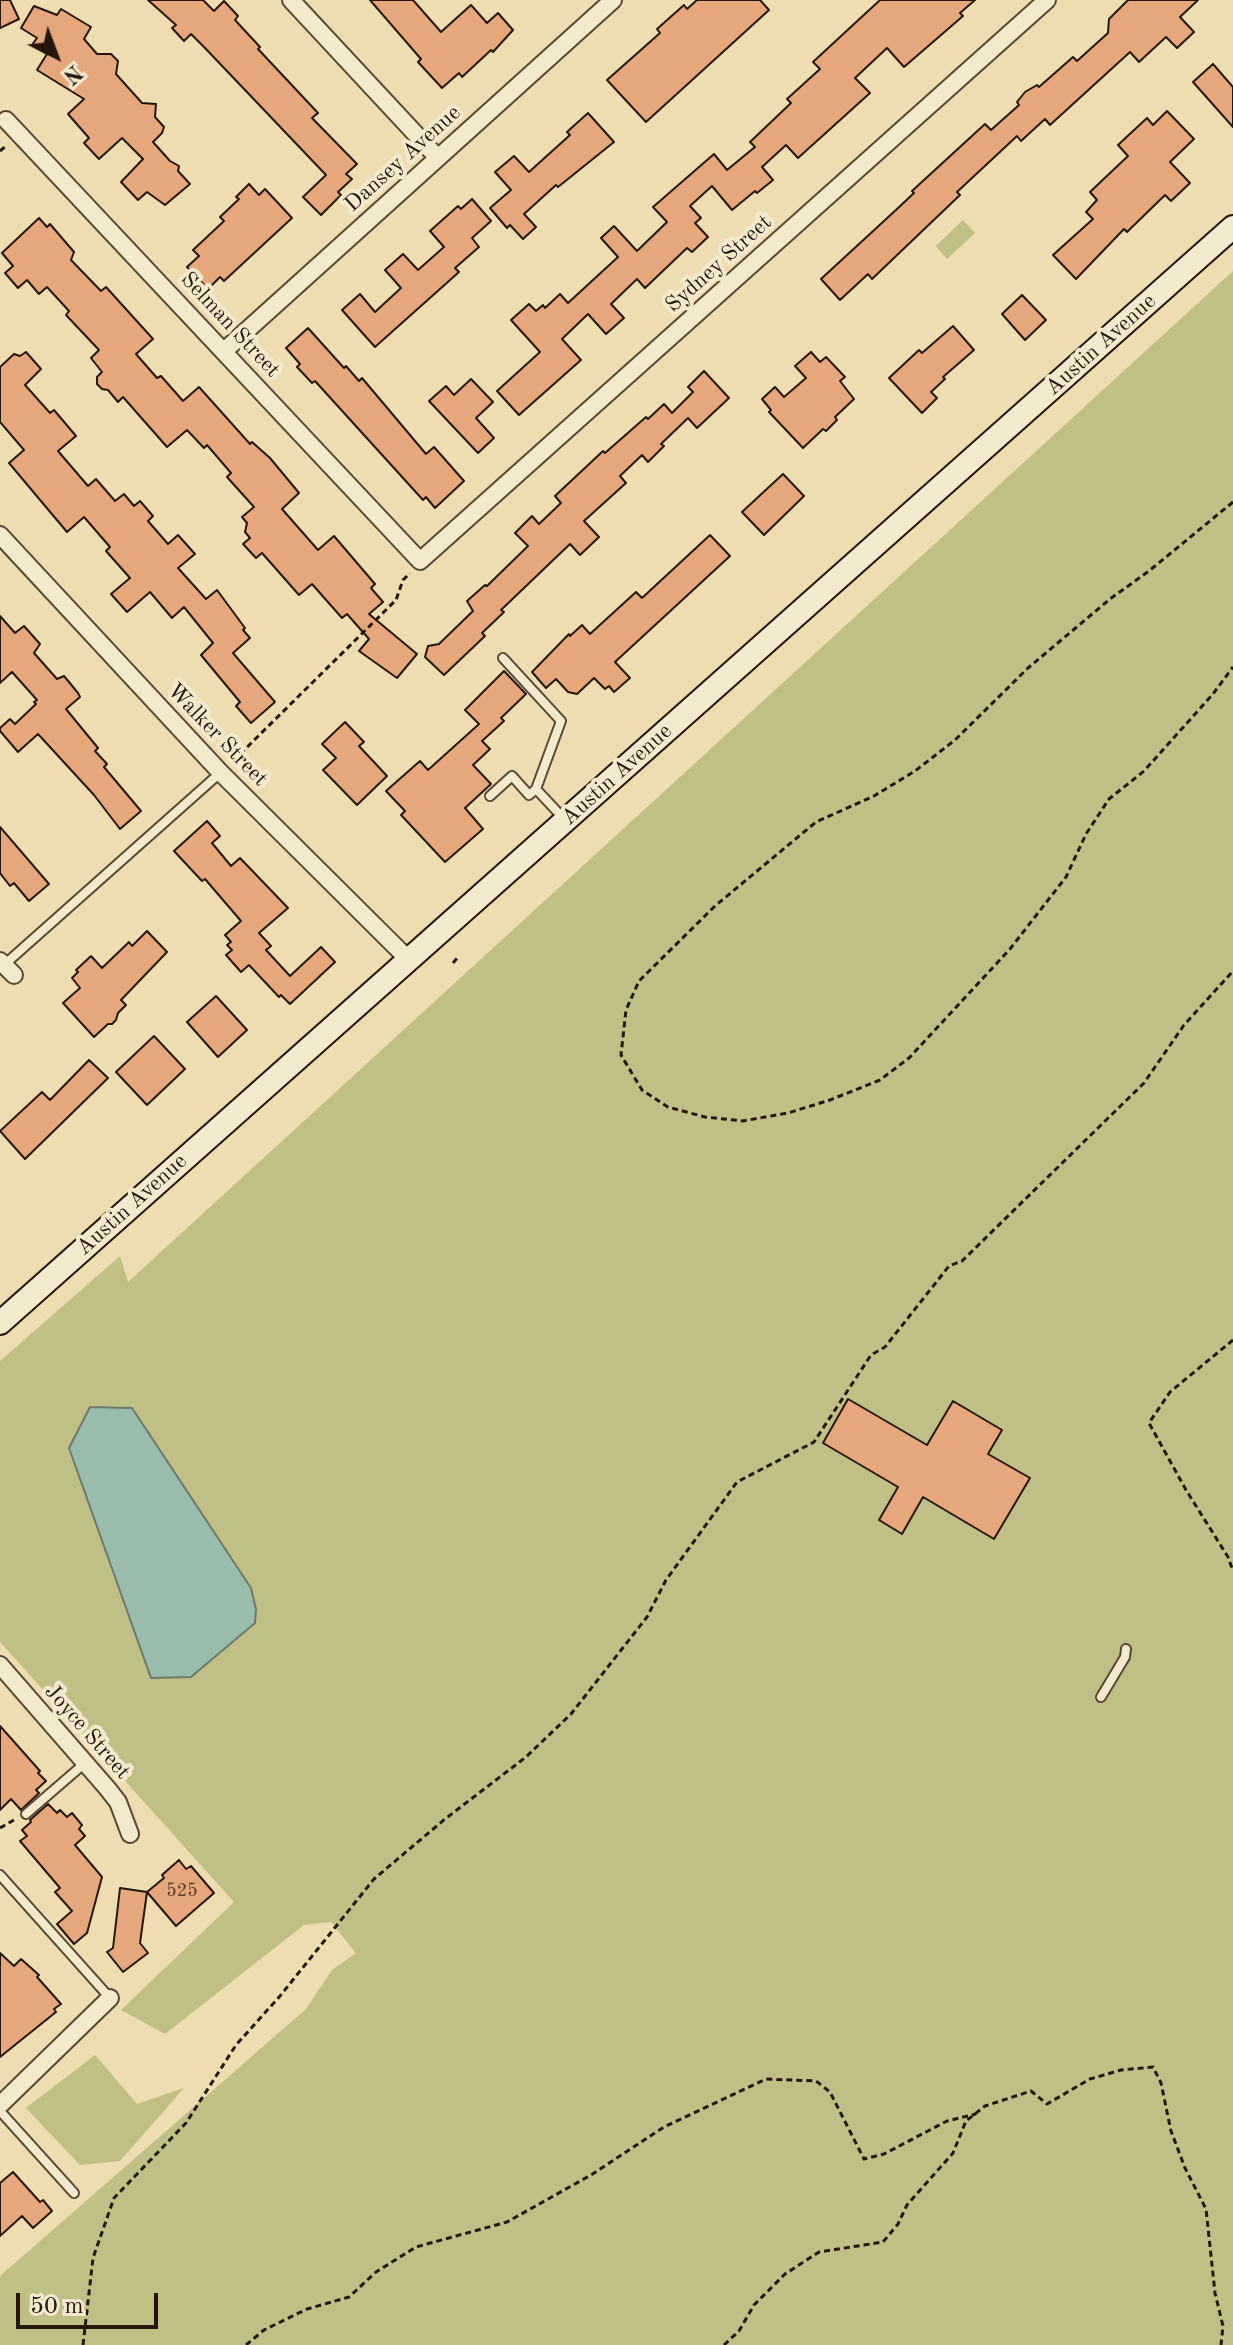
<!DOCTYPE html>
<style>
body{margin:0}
#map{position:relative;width:1233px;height:2345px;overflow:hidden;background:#edddb0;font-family:"Old Standard TT",serif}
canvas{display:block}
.north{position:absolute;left:16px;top:16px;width:80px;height:80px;-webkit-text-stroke:6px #f3e9cc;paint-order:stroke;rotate:138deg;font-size:22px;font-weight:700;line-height:32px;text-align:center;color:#25160d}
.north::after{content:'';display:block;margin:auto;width:28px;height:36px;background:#25160d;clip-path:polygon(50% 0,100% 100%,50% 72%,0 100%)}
.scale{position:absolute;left:16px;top:2293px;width:142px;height:36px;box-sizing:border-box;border:4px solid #25160d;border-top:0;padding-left:10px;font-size:24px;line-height:28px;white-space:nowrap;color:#25160d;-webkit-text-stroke:6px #f3e9cc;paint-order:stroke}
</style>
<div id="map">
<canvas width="1233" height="2345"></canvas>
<div class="north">N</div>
<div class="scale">50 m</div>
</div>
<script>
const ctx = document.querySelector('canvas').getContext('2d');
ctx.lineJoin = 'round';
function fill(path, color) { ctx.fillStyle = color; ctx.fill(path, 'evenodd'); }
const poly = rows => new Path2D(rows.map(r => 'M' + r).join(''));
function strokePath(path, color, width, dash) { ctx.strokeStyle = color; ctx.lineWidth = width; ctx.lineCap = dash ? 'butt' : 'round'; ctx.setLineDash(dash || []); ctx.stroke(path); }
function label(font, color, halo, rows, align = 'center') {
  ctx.font = font + ' "Old Standard TT",serif'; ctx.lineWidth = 8; ctx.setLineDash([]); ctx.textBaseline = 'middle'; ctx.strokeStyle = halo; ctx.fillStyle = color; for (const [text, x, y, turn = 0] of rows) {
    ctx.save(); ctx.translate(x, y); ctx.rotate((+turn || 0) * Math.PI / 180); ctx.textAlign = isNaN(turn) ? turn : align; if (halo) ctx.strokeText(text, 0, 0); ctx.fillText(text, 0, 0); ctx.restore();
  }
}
const green = poly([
 [963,220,975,233,947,259,936,246],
 [1233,271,1233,2345,0,2345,0,2276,306,2009,332,1970,356,1953,331,1922,304,1925,165,2034,121,2010,234,1902,0,1642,0,1361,120,1256,128,1282],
 [95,2055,137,2104,184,2088,120,2161,80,2165,26,2108]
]);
const water = poly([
 [90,1407,132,1408,251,1588,256,1609,255,1623,191,1677,151,1678,69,1448,90,1407]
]);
const building = poly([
 [0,0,10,0,19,19,0,28,0,0],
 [148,0,203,0,214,11,224,1,238,16,235,20,260,47,258,49,318,113,312,118,357,164,346,174,352,179,338,192,341,195,321,215,303,197,326,175,205,48,191,34,184,41,172,28,176,25,148,0],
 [370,0,413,0,441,32,471,5,487,23,498,13,513,30,493,52,491,50,462,77,459,73,442,88,418,62,421,59,370,0],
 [697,0,760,0,769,10,646,122,607,80,660,33,657,29,684,5,687,9,697,0],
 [880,0,975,0,960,13,963,16,904,67,887,48,855,78,870,93,798,158,786,145,762,167,773,180,757,193,755,191,732,210,712,186,690,206,701,218,695,223,708,237,692,252,687,248,645,288,637,279,611,304,624,318,606,334,588,314,562,339,581,360,519,415,497,391,540,352,511,320,529,304,536,311,543,305,545,308,560,294,568,303,618,257,601,238,614,226,637,251,667,222,653,207,714,154,727,170,755,147,750,142,791,103,787,99,820,69,813,62,880,0],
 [1128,0,1198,0,1180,17,1194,32,1177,48,1166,37,1139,62,1130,52,1050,125,1045,119,1021,141,1017,136,957,192,960,195,872,279,868,274,840,300,821,279,897,209,914,193,912,191,985,124,991,130,1019,105,1017,102,1025,92,1037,85,1039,87,1073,57,1077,61,1108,33,1109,19,1128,0],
 [34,6,57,15,61,9,91,27,84,39,97,54,111,54,118,61,116,74,142,103,156,104,155,117,164,127,162,133,153,142,170,161,179,166,178,171,190,184,165,205,147,192,138,200,121,182,143,159,122,138,99,159,84,143,89,138,68,114,84,99,37,70,47,54,32,45,37,38,21,28,34,6],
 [1213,64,1233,87,1233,127,1193,82,1213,64],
 [1167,111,1194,139,1170,162,1190,183,1171,201,1165,195,1127,232,1124,229,1076,279,1053,255,1093,219,1086,212,1097,200,1090,192,1128,156,1118,145,1147,118,1153,125,1167,111],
 [588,113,614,142,558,187,556,185,524,214,536,227,523,239,510,225,507,228,490,208,511,190,495,172,514,156,529,172,570,135,567,132,588,113],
 [249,184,259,195,265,189,292,218,224,281,220,277,208,289,187,267,199,256,193,250,224,221,220,217,239,199,236,197,249,184],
 [472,199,491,221,472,238,479,247,455,268,459,272,375,347,342,310,360,294,375,312,401,288,385,270,403,254,418,270,444,247,430,231,458,206,461,209,472,199],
 [39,218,47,227,50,224,74,252,71,260,101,291,106,287,153,339,136,354,157,378,161,376,183,401,199,387,250,444,252,442,270,458,299,493,282,509,318,550,334,536,375,584,371,588,383,602,369,614,417,654,397,678,359,651,369,639,347,614,342,618,312,584,299,595,262,553,256,558,243,544,250,538,245,532,247,523,242,517,254,507,227,477,231,473,207,445,204,448,187,430,167,447,123,397,118,402,108,390,102,389,97,384,97,377,102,372,91,358,99,350,66,315,69,311,47,287,39,294,27,280,18,288,5,273,13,266,2,253,39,218],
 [1022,295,1046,320,1025,340,1002,314,1022,295],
 [953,326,974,350,943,377,945,379,931,392,937,398,922,413,889,378,919,350,922,353,953,326],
 [308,328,344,368,346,366,359,381,362,378,426,454,434,447,464,481,435,508,426,497,423,500,315,381,312,383,297,367,300,364,286,348,308,328],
 [26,352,41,369,25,385,50,413,54,410,76,436,58,451,88,486,96,479,115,501,124,494,134,506,140,501,153,516,148,521,168,544,178,535,195,554,178,568,206,599,217,590,245,628,243,630,250,638,233,653,275,702,251,723,236,706,240,702,201,655,213,643,184,607,172,618,150,592,127,612,111,594,130,578,106,551,110,547,84,517,67,532,9,463,24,450,0,422,0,367,14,354,20,356,26,352],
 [811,352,820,362,826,357,845,377,840,381,854,399,835,417,837,420,826,431,823,429,803,448,769,412,771,410,762,399,775,387,784,397,806,378,795,366,811,352],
 [704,371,729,398,697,428,688,418,661,444,664,446,648,462,642,455,620,476,626,483,584,521,599,537,580,555,570,544,501,610,504,612,482,633,485,636,444,675,425,657,428,646,439,644,473,611,467,601,485,585,487,586,528,546,515,533,532,516,539,524,561,503,555,496,603,451,605,453,646,417,648,419,664,404,672,413,693,392,688,387,704,371],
 [471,379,493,402,476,418,494,438,478,453,429,401,446,386,454,395,471,379],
 [783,474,804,496,764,535,742,512,783,474],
 [710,535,730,556,615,662,630,678,614,692,609,686,605,689,594,678,577,694,568,692,556,679,546,688,532,672,569,634,570,636,582,625,590,634,636,592,642,598,710,535],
 [0,616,15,633,24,626,40,644,34,653,57,679,64,676,78,693,80,697,66,709,98,748,95,751,107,764,104,767,141,811,120,829,94,795,38,734,18,752,0,731,0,728,10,719,15,724,36,704,34,702,37,700,12,672,0,683,0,616],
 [504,671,526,694,501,718,504,721,482,741,490,749,473,765,491,784,465,808,483,829,445,862,401,815,405,811,386,791,420,761,428,770,479,724,465,710,504,671],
 [345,722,364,742,359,746,387,776,357,805,323,770,336,758,322,744,345,722],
 [207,821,220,836,212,843,231,866,240,858,288,908,259,933,271,946,266,950,290,976,321,947,335,962,290,1004,281,995,279,997,249,965,241,972,226,955,232,950,227,945,231,942,225,935,241,921,205,879,202,881,174,851,207,821],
 [0,827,49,884,29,901,14,883,10,886,0,873,0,827],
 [147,931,167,952,121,1000,126,1005,118,1013,116,1020,112,1024,108,1024,94,1037,63,1003,80,988,72,978,78,972,76,970,91,956,102,968,129,942,132,946,147,931],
 [216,996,247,1030,218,1057,187,1022,216,996],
 [154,1036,185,1069,147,1105,116,1072,154,1036],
 [89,1060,108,1078,25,1159,0,1131,42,1092,50,1100,89,1060],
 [848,1399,927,1445,953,1401,1002,1430,988,1454,1030,1478,994,1539,923,1497,902,1534,879,1520,898,1487,823,1443,848,1399],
 [0,1726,40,1771,38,1773,46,1781,36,1790,39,1793,21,1810,11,1799,0,1810,0,1726],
 [48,1804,57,1813,60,1810,67,1817,72,1813,82,1825,79,1829,85,1836,75,1845,102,1877,87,1933,74,1944,57,1924,72,1911,55,1892,60,1888,20,1841,27,1836,22,1830,31,1822,30,1820,48,1804],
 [179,1860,186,1869,191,1866,214,1893,176,1926,147,1892,164,1878,162,1875,179,1860],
 [120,1888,147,1892,140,1943,148,1953,123,1972,107,1952,113,1948,120,1888],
 [0,1953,14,1966,21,1959,39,1975,37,1977,61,2004,54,2009,56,2012,0,2057,0,1953],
 [13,2172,40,2202,43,2200,52,2211,33,2228,22,2216,0,2236,0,2183,13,2172]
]);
const path = poly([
 [0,151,7,145],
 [1233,502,1149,571,1110,599,1028,668,955,740,915,771,874,796,816,822,715,906,639,981,626,1010,621,1055,642,1090,668,1107,705,1117,743,1121,788,1113,830,1100,880,1080,909,1058,1010,949,1066,877,1086,834,1109,799,1144,771,1213,694,1233,667],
 [233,761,396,600,403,580,410,573],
 [453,963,458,957],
 [1233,1340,1170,1392,1149,1423,1186,1490,1228,1557,1233,1571],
 [0,1828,14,1820],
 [83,2345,93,2258,114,2198,186,2123,236,2045,280,1996,374,1879,445,1819,526,1757,571,1714,647,1617,666,1580,737,1482,814,1442,871,1355,885,1347,949,1266,962,1261,1144,1083,1184,1025,1233,971],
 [246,2345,264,2330,307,2309,349,2297,376,2272,416,2247,507,2222,591,2175,664,2127,766,2079,816,2081,830,2092,864,2159,884,2154,947,2121,976,2114],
 [724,2345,739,2331,754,2305,785,2274,819,2252,883,2242,898,2224,907,2205,953,2153,966,2121,985,2106,1031,2091,1047,2104,1090,2079,1121,2070,1153,2067,1161,2083,1171,2131,1185,2168,1206,2209,1215,2293,1223,2326,1221,2345]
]);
const service = poly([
 [503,658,561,721,536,789,565,820],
 [490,796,512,776,529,795,536,789],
 [4,965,220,773],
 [1101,1697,1125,1657,1126,1649],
 [26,1814,85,1763],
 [0,1875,110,1998],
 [0,2111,74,2193]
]);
const minor = poly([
 [291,0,437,157],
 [6,120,420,561,1047,0],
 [224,351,613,0],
 [0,535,221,773,409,960],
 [0,961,14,975],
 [0,1665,107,1788,118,1802,130,1834],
 [0,2105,110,1998]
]);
const secondary = poly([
 [0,1323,1233,227]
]);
const numberNames = [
 ["525",182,1891]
];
const streetNames = [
 ["Dansey Avenue",403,159,-42],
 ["Sydney Street",719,264,-42],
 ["Selman Street",230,325,47],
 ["Austin Avenue",1101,345,-42],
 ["Walker Street",217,735,46],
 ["Austin Avenue",617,775,-42],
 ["Austin Avenue",132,1205,-42],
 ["Joyce Street",87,1732,49]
];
fill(green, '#bfbf86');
fill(water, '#99bcab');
strokePath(water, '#6b7a6c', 2);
fill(building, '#e6a77c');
strokePath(building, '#25160d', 2);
strokePath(service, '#574836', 12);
strokePath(minor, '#574836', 20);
strokePath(secondary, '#25160d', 26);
strokePath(path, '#25160d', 3, [6, 4]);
strokePath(service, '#f3e9cc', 8);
strokePath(minor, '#f3e9cc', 16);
strokePath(secondary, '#f3e9cc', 22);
label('18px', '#553a29', null, numberNames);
label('22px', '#25160d', '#f3e9cc', streetNames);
</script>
